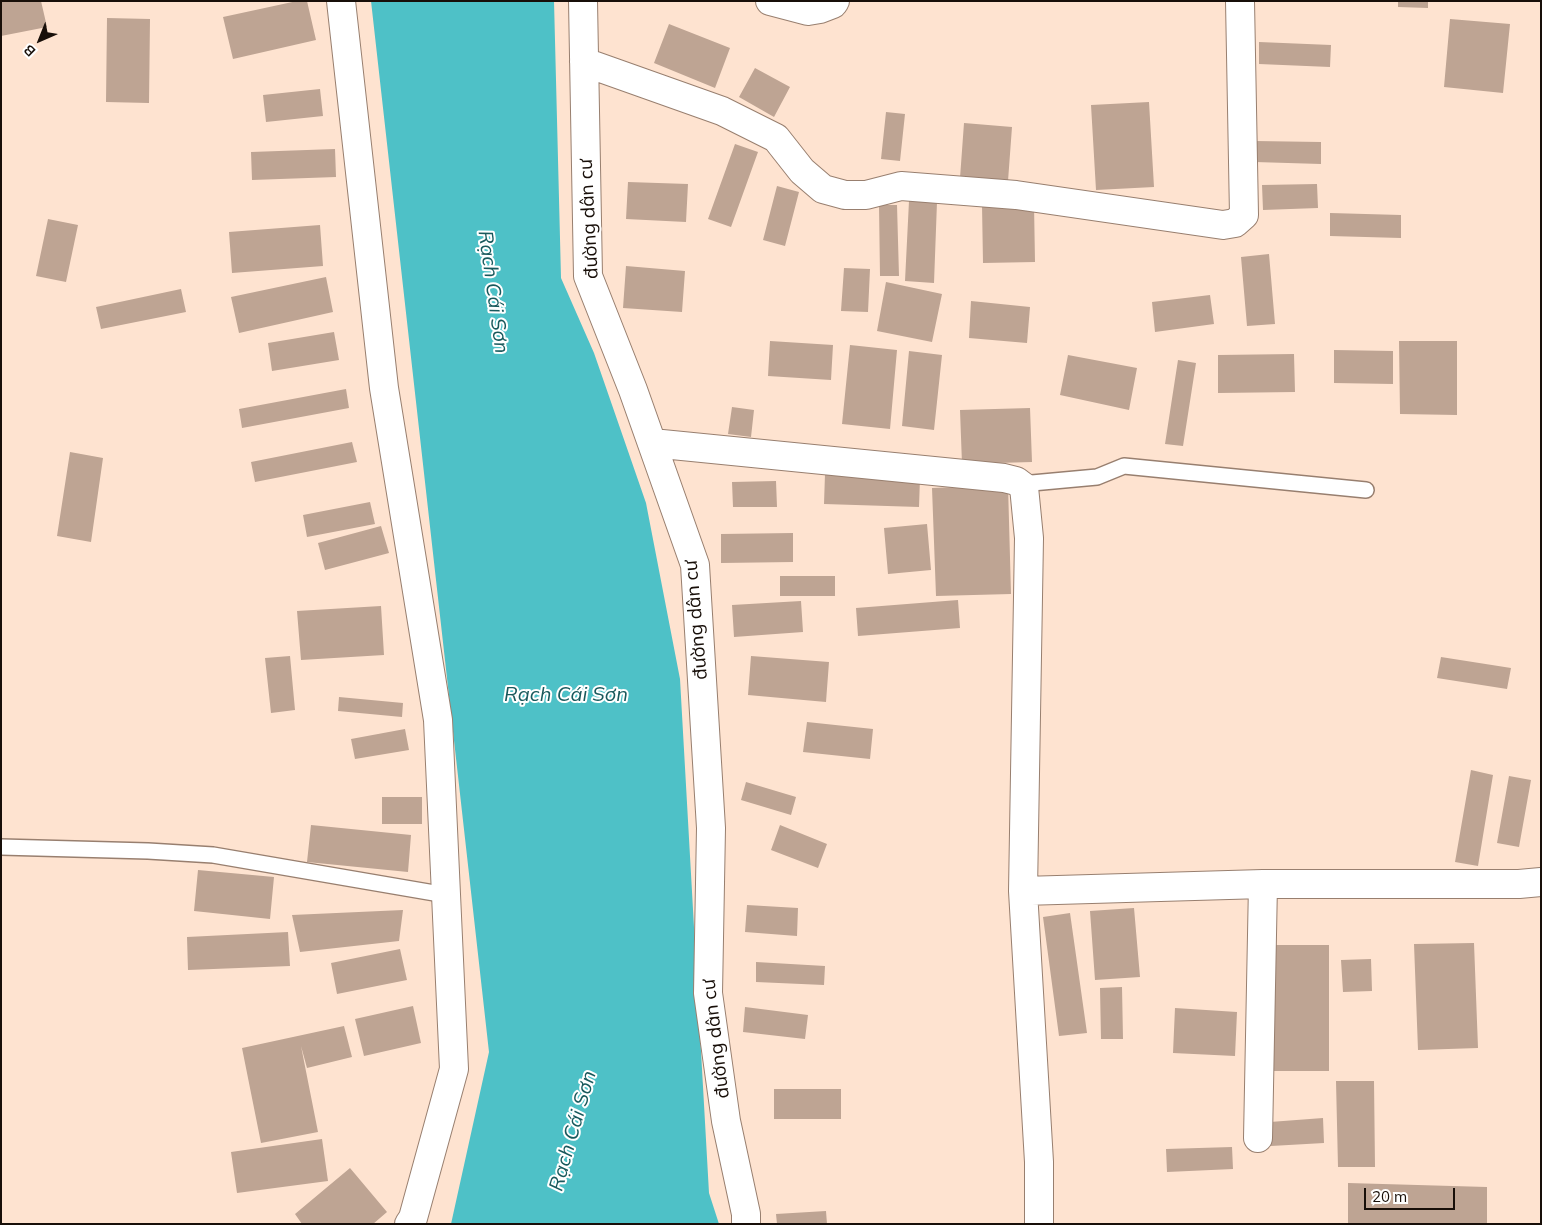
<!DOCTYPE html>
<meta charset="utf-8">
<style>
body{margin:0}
#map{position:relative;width:1542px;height:1225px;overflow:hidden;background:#fee3d0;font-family:Mulish,sans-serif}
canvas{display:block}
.frame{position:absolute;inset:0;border:2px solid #180f09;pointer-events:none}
.north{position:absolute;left:15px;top:15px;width:50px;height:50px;-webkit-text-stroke:4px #fff;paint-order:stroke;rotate:224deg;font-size:14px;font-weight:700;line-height:20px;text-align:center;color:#180f09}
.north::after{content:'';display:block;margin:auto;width:18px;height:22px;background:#180f09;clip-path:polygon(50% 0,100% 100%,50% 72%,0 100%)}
.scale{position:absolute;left:1364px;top:1188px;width:91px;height:22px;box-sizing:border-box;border:2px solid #180f09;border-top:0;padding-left:6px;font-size:15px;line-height:18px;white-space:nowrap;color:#180f09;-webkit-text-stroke:4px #fff;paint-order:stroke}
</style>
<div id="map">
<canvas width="1542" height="1225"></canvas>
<div class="frame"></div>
<div class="north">B</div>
<div class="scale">20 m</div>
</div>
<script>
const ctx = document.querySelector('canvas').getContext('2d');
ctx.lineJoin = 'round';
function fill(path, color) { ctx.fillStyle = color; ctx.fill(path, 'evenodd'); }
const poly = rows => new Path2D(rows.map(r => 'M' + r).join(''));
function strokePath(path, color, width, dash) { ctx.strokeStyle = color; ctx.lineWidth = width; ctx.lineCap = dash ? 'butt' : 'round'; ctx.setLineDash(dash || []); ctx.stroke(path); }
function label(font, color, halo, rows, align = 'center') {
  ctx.font = font + ' Mulish,sans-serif'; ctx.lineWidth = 4; ctx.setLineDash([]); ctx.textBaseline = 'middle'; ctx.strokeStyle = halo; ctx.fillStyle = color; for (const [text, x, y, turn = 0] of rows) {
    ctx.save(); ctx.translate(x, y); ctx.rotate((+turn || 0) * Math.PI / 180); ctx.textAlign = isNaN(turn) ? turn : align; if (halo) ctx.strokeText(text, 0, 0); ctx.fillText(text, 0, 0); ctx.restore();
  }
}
const water = poly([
 [371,1,554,1,561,278,594,353,646,503,680,679,709,1193,719,1224,451,1224,489,1052]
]);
const building = poly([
 [1,1,41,1,47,27,1,36],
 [297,1,307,1,316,40,233,59,223,17],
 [1398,1,1428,1,1428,8,1398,7],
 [107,18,150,19,149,103,106,102],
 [1450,19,1510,24,1503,93,1444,87],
 [669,24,730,48,715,88,654,63],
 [1259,42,1331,45,1330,67,1259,64],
 [755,68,790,87,774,117,739,97],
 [320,89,323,116,266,122,263,95],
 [1149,102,1154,187,1096,190,1091,105],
 [886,112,905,114,900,161,881,159],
 [964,123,1012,127,1008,181,960,178],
 [1255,141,1321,142,1321,164,1255,162],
 [735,144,758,152,731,227,708,219],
 [335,149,336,177,252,180,251,152],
 [628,182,688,184,686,222,626,219],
 [1317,184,1318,208,1263,210,1262,185],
 [777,186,799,192,785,246,763,240],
 [909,201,937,202,934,283,905,281],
 [1034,204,1035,262,983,263,982,205],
 [879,205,897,205,899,276,880,276],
 [1330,213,1401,215,1401,238,1330,236],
 [48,219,78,225,66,282,36,276],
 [320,225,323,266,232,273,229,232],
 [1269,254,1275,324,1247,326,1241,257],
 [626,266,685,271,682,312,623,308],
 [844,268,870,269,868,312,841,311],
 [326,277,333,312,239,333,231,297],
 [886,282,942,294,932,342,877,331],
 [181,289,186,312,101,329,96,307],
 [1210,295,1214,324,1155,332,1152,302],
 [971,301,1030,307,1027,343,969,338],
 [334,332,339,360,272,371,268,343],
 [770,341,833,345,831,380,768,376],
 [1399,341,1457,341,1457,415,1400,414],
 [850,345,897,350,890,429,842,424],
 [1334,350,1393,351,1393,384,1334,383],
 [909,351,942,355,934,430,902,426],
 [1294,354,1295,392,1218,393,1218,355],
 [1068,355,1137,368,1129,410,1060,395],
 [1178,360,1196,363,1183,446,1165,444],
 [346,389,349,408,242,428,239,409],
 [732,407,754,410,751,437,728,434],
 [1030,408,1032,462,962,464,960,410],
 [352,442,357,462,255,482,251,462],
 [70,452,103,458,91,542,57,536],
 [825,474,920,478,919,507,824,504],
 [776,481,777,507,733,507,732,482],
 [1008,485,1011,594,936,596,932,488],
 [370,502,375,524,307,537,303,515],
 [927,524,931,570,888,574,884,528],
 [381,526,389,553,325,570,318,543],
 [793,533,793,562,721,563,721,534],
 [780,576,835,576,835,596,780,596],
 [958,600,960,628,858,636,856,608],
 [801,601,803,632,734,637,732,605],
 [381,606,384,655,301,660,297,611],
 [290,656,295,710,271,713,265,658],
 [751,656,829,662,826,702,748,695],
 [1441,657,1511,668,1507,689,1437,678],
 [339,697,403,703,402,717,338,711],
 [807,722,873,729,870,759,803,752],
 [405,729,409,750,355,759,351,739],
 [1471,770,1493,775,1478,866,1455,862],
 [1509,776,1531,780,1519,847,1497,843],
 [746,782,796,797,791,815,741,800],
 [382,797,422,797,422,824,382,824],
 [311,825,411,835,408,872,307,862],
 [780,825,827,844,818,868,771,850],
 [198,870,274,877,270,919,194,911],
 [747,905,798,908,797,936,745,932],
 [1134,908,1140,977,1095,980,1090,911],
 [403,910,399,941,300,952,292,915],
 [1070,913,1087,1033,1059,1036,1043,917],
 [288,932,290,966,188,970,187,937],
 [1474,943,1478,1048,1418,1050,1414,944],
 [1266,945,1329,945,1329,1071,1265,1071],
 [400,949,407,980,337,994,331,963],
 [1371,959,1372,991,1343,992,1341,960],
 [756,962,825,966,824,985,756,982],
 [1122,987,1123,1039,1101,1039,1100,988],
 [413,1006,421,1043,364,1056,355,1019],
 [745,1007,808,1015,805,1039,743,1032],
 [1175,1008,1237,1012,1235,1056,1173,1053],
 [344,1026,352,1057,307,1068,301,1046,318,1132,261,1143,242,1048],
 [1336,1081,1374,1081,1375,1167,1338,1167],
 [774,1089,841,1089,841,1119,774,1119],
 [1323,1118,1324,1143,1271,1146,1270,1122],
 [322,1139,328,1181,237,1193,231,1152],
 [1232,1147,1233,1169,1167,1172,1166,1149],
 [350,1168,387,1212,373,1224,302,1224,295,1214],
 [1348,1183,1487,1187,1487,1224,1348,1224],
 [826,1211,827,1224,777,1224,776,1214]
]);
const lane = poly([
 [1021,484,1097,477,1124,466,1366,490],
 [1,847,148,851,213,855,446,895]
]);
const street = poly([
 [341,1,384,388,438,720,454,1069,413,1218,409,1224],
 [583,1,588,276,633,390,695,565,711,828,708,993,726,1121,746,1214,746,1224],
 [770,1,808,11,820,9,833,4,835,1],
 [584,62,722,111,776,138,802,171,823,189,845,195,866,195,901,186,1016,195,1223,225,1235,223,1244,215,1240,1],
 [652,443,1004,478,1016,481,1024,487,1029,538,1023,891,1263,884,1519,884,1541,882],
 [1023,891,1039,1162,1039,1224],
 [1258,1138,1263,884]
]);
const streetNames = [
 ["đường dân cư",589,219,-93],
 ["đường dân cư",696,620,-95],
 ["đường dân cư",716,1039,-97]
];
const waterNames = [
 ["Rạch Cái Sơn",493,292,82],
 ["Rạch Cái Sơn",566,695],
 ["Rạch Cái Sơn",573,1131,-74]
];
fill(water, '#4ec1c7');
fill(building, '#bea493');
strokePath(lane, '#987f6f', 18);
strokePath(street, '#987f6f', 30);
strokePath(lane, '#fff', 15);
strokePath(street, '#fff', 28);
label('19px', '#180f09', '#fff', streetNames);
label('italic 20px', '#18595c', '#fff', waterNames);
</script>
